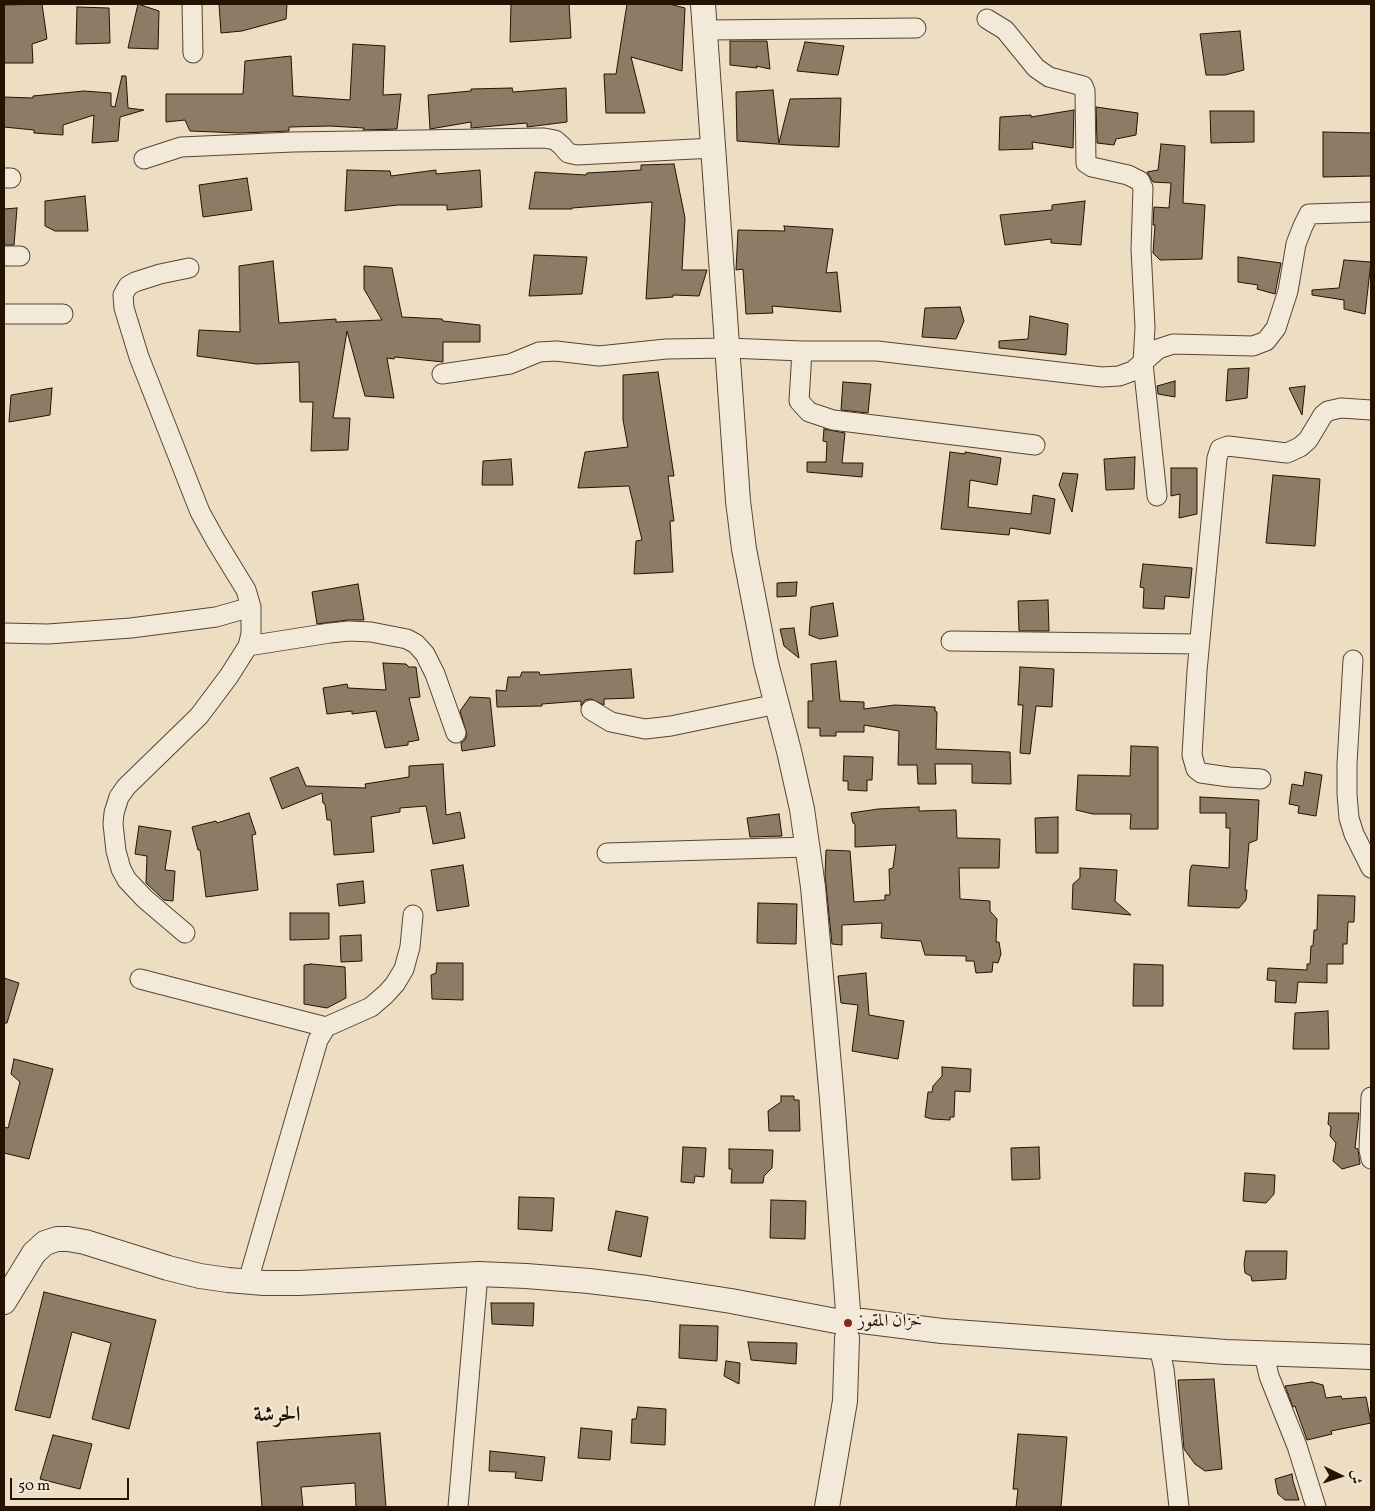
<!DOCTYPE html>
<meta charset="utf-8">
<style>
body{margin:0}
#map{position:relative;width:1375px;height:1511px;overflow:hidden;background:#edddc3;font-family:Vollkorn,Amiri,serif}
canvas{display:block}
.frame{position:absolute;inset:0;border:5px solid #231300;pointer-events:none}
.north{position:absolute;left:1315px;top:1451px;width:50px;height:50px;-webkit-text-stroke:4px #f3e9d8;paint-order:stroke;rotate:94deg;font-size:14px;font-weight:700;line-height:20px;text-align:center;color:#231300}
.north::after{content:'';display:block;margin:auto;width:18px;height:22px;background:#231300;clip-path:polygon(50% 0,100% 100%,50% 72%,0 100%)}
.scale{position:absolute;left:10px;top:1478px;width:119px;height:22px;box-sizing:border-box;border:2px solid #231300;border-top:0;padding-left:6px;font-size:15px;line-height:18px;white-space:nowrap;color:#231300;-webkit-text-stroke:4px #f3e9d8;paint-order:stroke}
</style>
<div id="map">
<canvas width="1375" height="1511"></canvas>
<div class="frame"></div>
<div class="north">ش</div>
<div class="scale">50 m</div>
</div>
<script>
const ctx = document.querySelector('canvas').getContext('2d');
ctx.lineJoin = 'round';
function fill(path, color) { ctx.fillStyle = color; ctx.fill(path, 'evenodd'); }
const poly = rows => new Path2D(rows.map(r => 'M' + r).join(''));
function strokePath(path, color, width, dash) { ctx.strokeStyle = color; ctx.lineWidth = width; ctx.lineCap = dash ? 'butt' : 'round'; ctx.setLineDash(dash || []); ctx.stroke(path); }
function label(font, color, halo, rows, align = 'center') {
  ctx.font = font + ' Vollkorn,Amiri,serif'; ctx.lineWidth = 4; ctx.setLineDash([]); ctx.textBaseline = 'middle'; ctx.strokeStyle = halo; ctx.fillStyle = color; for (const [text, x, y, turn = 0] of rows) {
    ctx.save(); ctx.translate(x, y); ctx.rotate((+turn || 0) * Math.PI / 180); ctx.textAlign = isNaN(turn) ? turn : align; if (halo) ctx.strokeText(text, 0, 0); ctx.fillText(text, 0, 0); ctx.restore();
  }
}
const building = poly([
 [42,4,47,39,32,44,33,63,4,63,4,5,42,4],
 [138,4,159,11,158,49,128,48,138,4],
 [219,4,287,4,286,19,242,31,221,33,219,4],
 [511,4,569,4,571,38,510,42,511,4],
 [627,4,669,4,685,8,682,71,631,57,645,113,606,113,604,74,616,74,627,4],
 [77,7,109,8,110,43,76,44,77,7],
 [1240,31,1244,70,1225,75,1206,75,1200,34,1240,31],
 [730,41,767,41,770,69,756,66,757,68,730,65,730,41],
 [805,42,844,46,838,75,797,71,805,42],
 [353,44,385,46,383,95,401,94,397,129,363,130,364,128,330,126,289,127,289,131,240,133,190,131,185,120,166,122,166,94,243,94,245,61,291,56,293,96,350,100,353,44],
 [122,76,126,76,128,108,144,110,120,117,118,141,92,143,94,115,63,125,63,135,34,133,34,130,4,127,4,97,33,98,33,96,84,91,111,93,111,106,115,107,122,76],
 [512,88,513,92,566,88,567,122,527,127,527,123,471,128,471,122,430,129,428,95,471,91,471,89,512,88],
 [773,90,779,143,790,99,841,98,839,147,790,145,737,141,736,92,773,90],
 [1096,107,1138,113,1136,135,1116,139,1114,145,1097,143,1096,107],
 [1074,110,1073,148,1032,142,1033,149,999,150,1000,117,1031,115,1031,117,1074,110],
 [1210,111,1254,111,1254,142,1211,143,1210,111],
 [1323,132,1371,133,1371,176,1323,177,1323,132],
 [1161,144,1185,146,1183,203,1205,205,1202,259,1160,260,1153,253,1155,225,1153,225,1154,207,1169,208,1171,183,1153,182,1147,172,1158,170,1161,144],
 [674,164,685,218,682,270,707,270,699,296,673,295,673,297,646,299,652,202,572,208,572,209,529,209,535,172,586,175,587,173,641,170,641,165,674,164],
 [347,170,390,171,391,176,436,170,436,174,480,170,482,207,447,210,447,205,398,205,345,211,347,170],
 [247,178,252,210,203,217,199,185,247,178],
 [85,196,88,231,55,231,45,226,45,201,85,196],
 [1085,201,1081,245,1051,243,1051,239,1005,245,1000,215,1052,210,1052,205,1085,201],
 [17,208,14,245,4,245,4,209,17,208],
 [784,226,833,229,826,273,837,272,841,312,772,306,773,313,746,314,743,269,736,270,738,230,785,231,784,226],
 [534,255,587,257,582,294,529,296,534,255],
 [1238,257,1281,263,1275,294,1257,289,1258,285,1238,282,1238,257],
 [1344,260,1371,262,1365,314,1344,309,1344,300,1312,295,1312,290,1339,288,1344,260],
 [273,261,279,323,336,319,336,322,382,320,364,289,364,266,392,268,402,317,442,319,443,321,480,325,480,342,443,342,443,362,395,357,394,359,387,358,394,398,365,396,347,331,333,418,350,418,348,450,311,451,313,402,300,402,299,362,257,364,197,356,199,330,240,332,239,266,273,261],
 [960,307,964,321,956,339,922,337,925,308,960,307],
 [1030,316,1068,324,1066,355,999,348,999,341,1028,339,1030,316],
 [1249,368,1247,398,1226,401,1228,369,1249,368],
 [658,372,674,476,668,476,674,521,670,521,673,572,634,574,636,541,642,540,629,486,578,488,585,452,628,447,623,420,623,375,658,372],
 [1175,381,1175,397,1158,394,1157,386,1175,381],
 [843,382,871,384,868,413,841,410,843,382],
 [1305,386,1302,415,1289,388,1305,386],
 [52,388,50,415,9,422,11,395,52,388],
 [824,429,845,433,842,463,863,463,862,477,807,472,807,462,826,462,827,442,823,441,824,429],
 [950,452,965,454,965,452,1001,458,997,485,970,480,968,507,1031,514,1033,495,1055,499,1050,534,1010,528,1009,535,941,529,950,452],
 [1135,457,1134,489,1106,490,1104,459,1135,457],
 [511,459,513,485,482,485,483,461,511,459],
 [1171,468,1197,468,1197,514,1179,518,1180,494,1171,496,1171,468],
 [1063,473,1078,474,1072,512,1059,485,1063,473],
 [1273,475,1320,479,1315,546,1266,543,1273,475],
 [1143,564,1192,568,1189,598,1165,596,1164,609,1143,608,1144,588,1140,587,1143,564],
 [797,582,796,596,777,597,777,583,797,582],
 [358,584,364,620,348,620,317,624,312,592,358,584],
 [1048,600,1049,631,1019,631,1018,601,1048,600],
 [833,603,838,636,820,639,809,635,811,607,833,603],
 [794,628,799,658,784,646,780,629,794,628],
 [836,661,840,701,864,702,864,709,895,705,935,707,935,711,937,712,936,749,1010,752,1011,784,972,783,972,764,935,764,936,784,918,784,917,765,898,765,899,731,864,725,864,732,836,732,836,736,820,736,820,728,808,728,808,701,813,701,811,664,836,661],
 [383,663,406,664,409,667,416,667,420,697,409,698,419,740,408,742,408,745,385,748,376,711,352,714,352,711,327,714,323,688,347,684,348,688,386,690,383,663],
 [1020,667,1054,669,1052,707,1036,706,1030,754,1020,753,1023,705,1018,705,1020,667],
 [631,669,634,698,604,699,604,705,591,699,585,700,581,706,581,701,542,704,542,706,497,707,496,690,506,691,508,677,520,677,522,672,539,672,540,675,631,669],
 [470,697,490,698,495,746,462,751,461,743,465,740,467,735,460,711,470,697],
 [1131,746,1158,747,1158,829,1130,829,1131,814,1093,814,1076,810,1078,775,1130,776,1131,746],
 [844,756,873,757,872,780,867,780,867,791,848,790,848,781,843,781,844,756],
 [443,764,446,815,460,812,465,838,433,844,426,806,400,808,400,812,371,817,374,852,334,855,331,820,327,820,325,804,323,803,322,793,282,809,270,778,298,767,306,786,366,788,365,784,409,777,409,766,443,764],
 [1305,772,1322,775,1316,816,1298,813,1299,806,1289,804,1292,784,1303,786,1305,772],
 [1200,797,1259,800,1257,840,1249,843,1245,890,1247,890,1246,900,1239,908,1188,906,1190,870,1192,865,1229,868,1230,828,1226,828,1226,813,1200,813,1200,797],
 [919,807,919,811,956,810,957,838,1000,839,999,868,959,868,960,899,990,901,990,911,997,919,996,942,999,942,1001,954,998,963,993,962,992,972,976,973,974,961,966,961,966,956,925,955,921,941,881,938,882,923,842,925,842,945,832,944,825,876,826,850,850,851,854,902,885,900,885,895,890,895,889,869,893,868,896,845,855,847,855,824,853,823,851,813,878,809,919,807],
 [249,813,256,834,252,835,258,890,206,897,200,850,198,850,192,827,216,821,217,823,249,813],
 [779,814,782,836,750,837,747,818,779,814],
 [1058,817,1058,853,1036,853,1035,818,1058,817],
 [139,826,171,831,165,870,175,871,173,901,164,900,146,883,147,856,135,854,139,826],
 [463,865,469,906,437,911,431,870,463,865],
 [1080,868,1117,870,1115,901,1131,915,1072,909,1073,884,1080,878,1080,868],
 [363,881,365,903,339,906,337,884,363,881],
 [1318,895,1355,896,1354,922,1348,922,1347,944,1343,944,1343,964,1327,964,1327,983,1298,982,1296,1003,1275,1002,1276,981,1267,980,1268,968,1307,970,1307,964,1310,964,1311,946,1313,946,1314,930,1317,930,1318,895],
 [758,903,797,904,796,944,757,943,758,903],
 [290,913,329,913,329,939,290,940,290,913],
 [361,935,362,961,341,962,340,936,361,935],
 [437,963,463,963,463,1000,432,999,431,975,436,973,437,963],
 [311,964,345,967,346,998,327,1008,304,1004,304,965,311,964],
 [1134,964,1163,965,1163,1006,1133,1006,1134,964],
 [866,973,869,1015,904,1021,898,1059,852,1051,858,1005,841,1003,838,976,866,973],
 [4,978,19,983,7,1023,4,1023,4,978],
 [1328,1011,1329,1049,1293,1049,1295,1013,1328,1011],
 [14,1059,53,1069,29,1159,4,1153,4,1127,8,1128,20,1082,11,1074,14,1059],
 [942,1067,971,1069,970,1092,955,1091,954,1117,950,1117,950,1120,932,1119,925,1117,928,1092,932,1092,933,1086,942,1076,942,1067],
 [781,1096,794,1096,794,1100,799,1100,800,1131,769,1131,768,1111,781,1102,781,1096],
 [1329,1113,1359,1113,1355,1148,1358,1149,1360,1164,1342,1169,1333,1161,1336,1143,1330,1136,1331,1127,1328,1124,1329,1113],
 [683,1147,706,1148,704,1177,695,1176,694,1183,681,1182,683,1147],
 [1039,1147,1040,1179,1012,1180,1011,1148,1039,1147],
 [729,1149,773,1150,772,1168,764,1176,763,1183,731,1183,732,1169,729,1169,729,1149],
 [1245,1173,1275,1175,1274,1194,1266,1203,1243,1201,1245,1173],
 [519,1197,554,1198,552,1231,518,1229,519,1197],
 [771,1200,806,1201,805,1239,770,1238,771,1200],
 [616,1211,648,1217,641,1257,608,1250,616,1211],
 [1246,1251,1287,1251,1286,1279,1252,1281,1251,1276,1245,1273,1244,1264,1246,1251],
 [44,1292,156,1320,129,1429,92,1419,111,1343,72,1332,50,1418,15,1410,44,1292],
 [491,1303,534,1303,533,1326,492,1324,491,1303],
 [680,1325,718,1326,717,1361,679,1358,680,1325],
 [748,1342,797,1343,796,1364,751,1360,748,1342],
 [726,1361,740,1363,739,1384,724,1376,726,1361],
 [1214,1379,1222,1469,1205,1471,1195,1464,1184,1449,1178,1380,1214,1379],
 [1312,1382,1323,1385,1326,1398,1341,1396,1342,1399,1366,1397,1371,1423,1331,1431,1332,1434,1307,1440,1295,1406,1293,1407,1285,1386,1312,1382],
 [638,1407,666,1409,665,1445,631,1443,632,1419,636,1419,638,1407],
 [581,1428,612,1431,610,1460,578,1458,581,1428],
 [380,1433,386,1507,356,1507,355,1483,301,1487,303,1507,262,1507,257,1442,380,1433],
 [1018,1434,1067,1437,1061,1507,1016,1507,1018,1489,1013,1489,1018,1434],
 [53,1435,92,1444,80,1489,40,1479,53,1435],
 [490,1451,545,1457,542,1481,515,1478,516,1472,489,1471,490,1451],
 [1292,1474,1293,1481,1299,1500,1285,1500,1278,1494,1275,1479,1292,1474]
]);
const minor = poly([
 [192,4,193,53],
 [987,19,1005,30,1036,68,1049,77,1083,86,1085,91,1086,163,1092,167,1128,175,1140,181,1143,188,1141,249,1145,327,1143,363,1157,496],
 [706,30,916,28],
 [144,159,181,147,293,142,544,138,555,140,562,146,568,153,577,155,714,148],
 [4,178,11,178],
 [4,256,20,256],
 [4,314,63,314],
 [802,351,799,401,809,412,833,420,1035,445],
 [442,374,510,364,539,352,556,351,599,356,666,349,728,348,802,351,877,351,1102,377,1119,376,1133,371,1158,349,1173,344,1253,346,1266,341,1276,328,1288,291,1296,244,1303,226,1309,214,1371,212],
 [4,633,48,634,131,628,216,617,251,607],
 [951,641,1199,644],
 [248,646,330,633,349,631,371,632,407,639,416,644,425,654,435,674,456,733],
 [1353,660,1347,764,1347,794,1349,818,1354,834,1371,868],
 [591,710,611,722,645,729,671,726,777,704],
 [1261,779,1229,777,1201,773,1196,769,1192,755,1197,671,1217,458,1220,449,1228,446,1287,453,1300,447,1308,440,1323,415,1328,411,1341,408,1371,410],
 [607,853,807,847],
 [185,933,145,899,127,880,121,869,116,851,113,824,114,813,119,797,126,787,199,716,229,676,248,646,251,634,251,607,246,590,216,541,200,512,139,357,124,308,123,295,128,286,135,282,160,274,189,268],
 [140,979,326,1027],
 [1371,1097,1369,1150,1371,1159],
 [248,1281,318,1040,326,1027,371,1007,386,994,395,984,404,969,410,947,413,915],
 [1159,1347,1164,1369,1179,1507],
 [1264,1354,1269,1376,1297,1446,1316,1507],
 [458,1507,478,1274]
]);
const tertiary = poly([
 [703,4,738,501,744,549,766,663,789,751,802,809,813,887,832,1099,848,1311],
 [4,1302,34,1253,45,1243,57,1239,68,1239,85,1242,168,1268,200,1276,228,1280,264,1283,299,1283,478,1274,526,1276,589,1281,647,1288,731,1301,836,1321],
 [862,1321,942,1331,1226,1352,1371,1357],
 [827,1507,845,1401,847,1338]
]);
const markers = [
 [848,1323,5,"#8f2418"]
];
const poiNames = [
 ["خزان المقوز",858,1323]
];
const districtNames = [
 ["الحرشة",277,1417]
];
fill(building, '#8c7c65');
strokePath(building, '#231300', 1);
strokePath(minor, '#564631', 21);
strokePath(tertiary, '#564631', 26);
strokePath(minor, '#f3e9d8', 19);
strokePath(tertiary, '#f3e9d8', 24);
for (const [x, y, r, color] of markers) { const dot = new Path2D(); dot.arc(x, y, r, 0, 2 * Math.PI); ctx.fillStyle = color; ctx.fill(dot); strokePath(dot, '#f3e9d8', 2); }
label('18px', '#231300', '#f3e9d8', poiNames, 'left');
label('bold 22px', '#231300', '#f3e9d8', districtNames);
</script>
